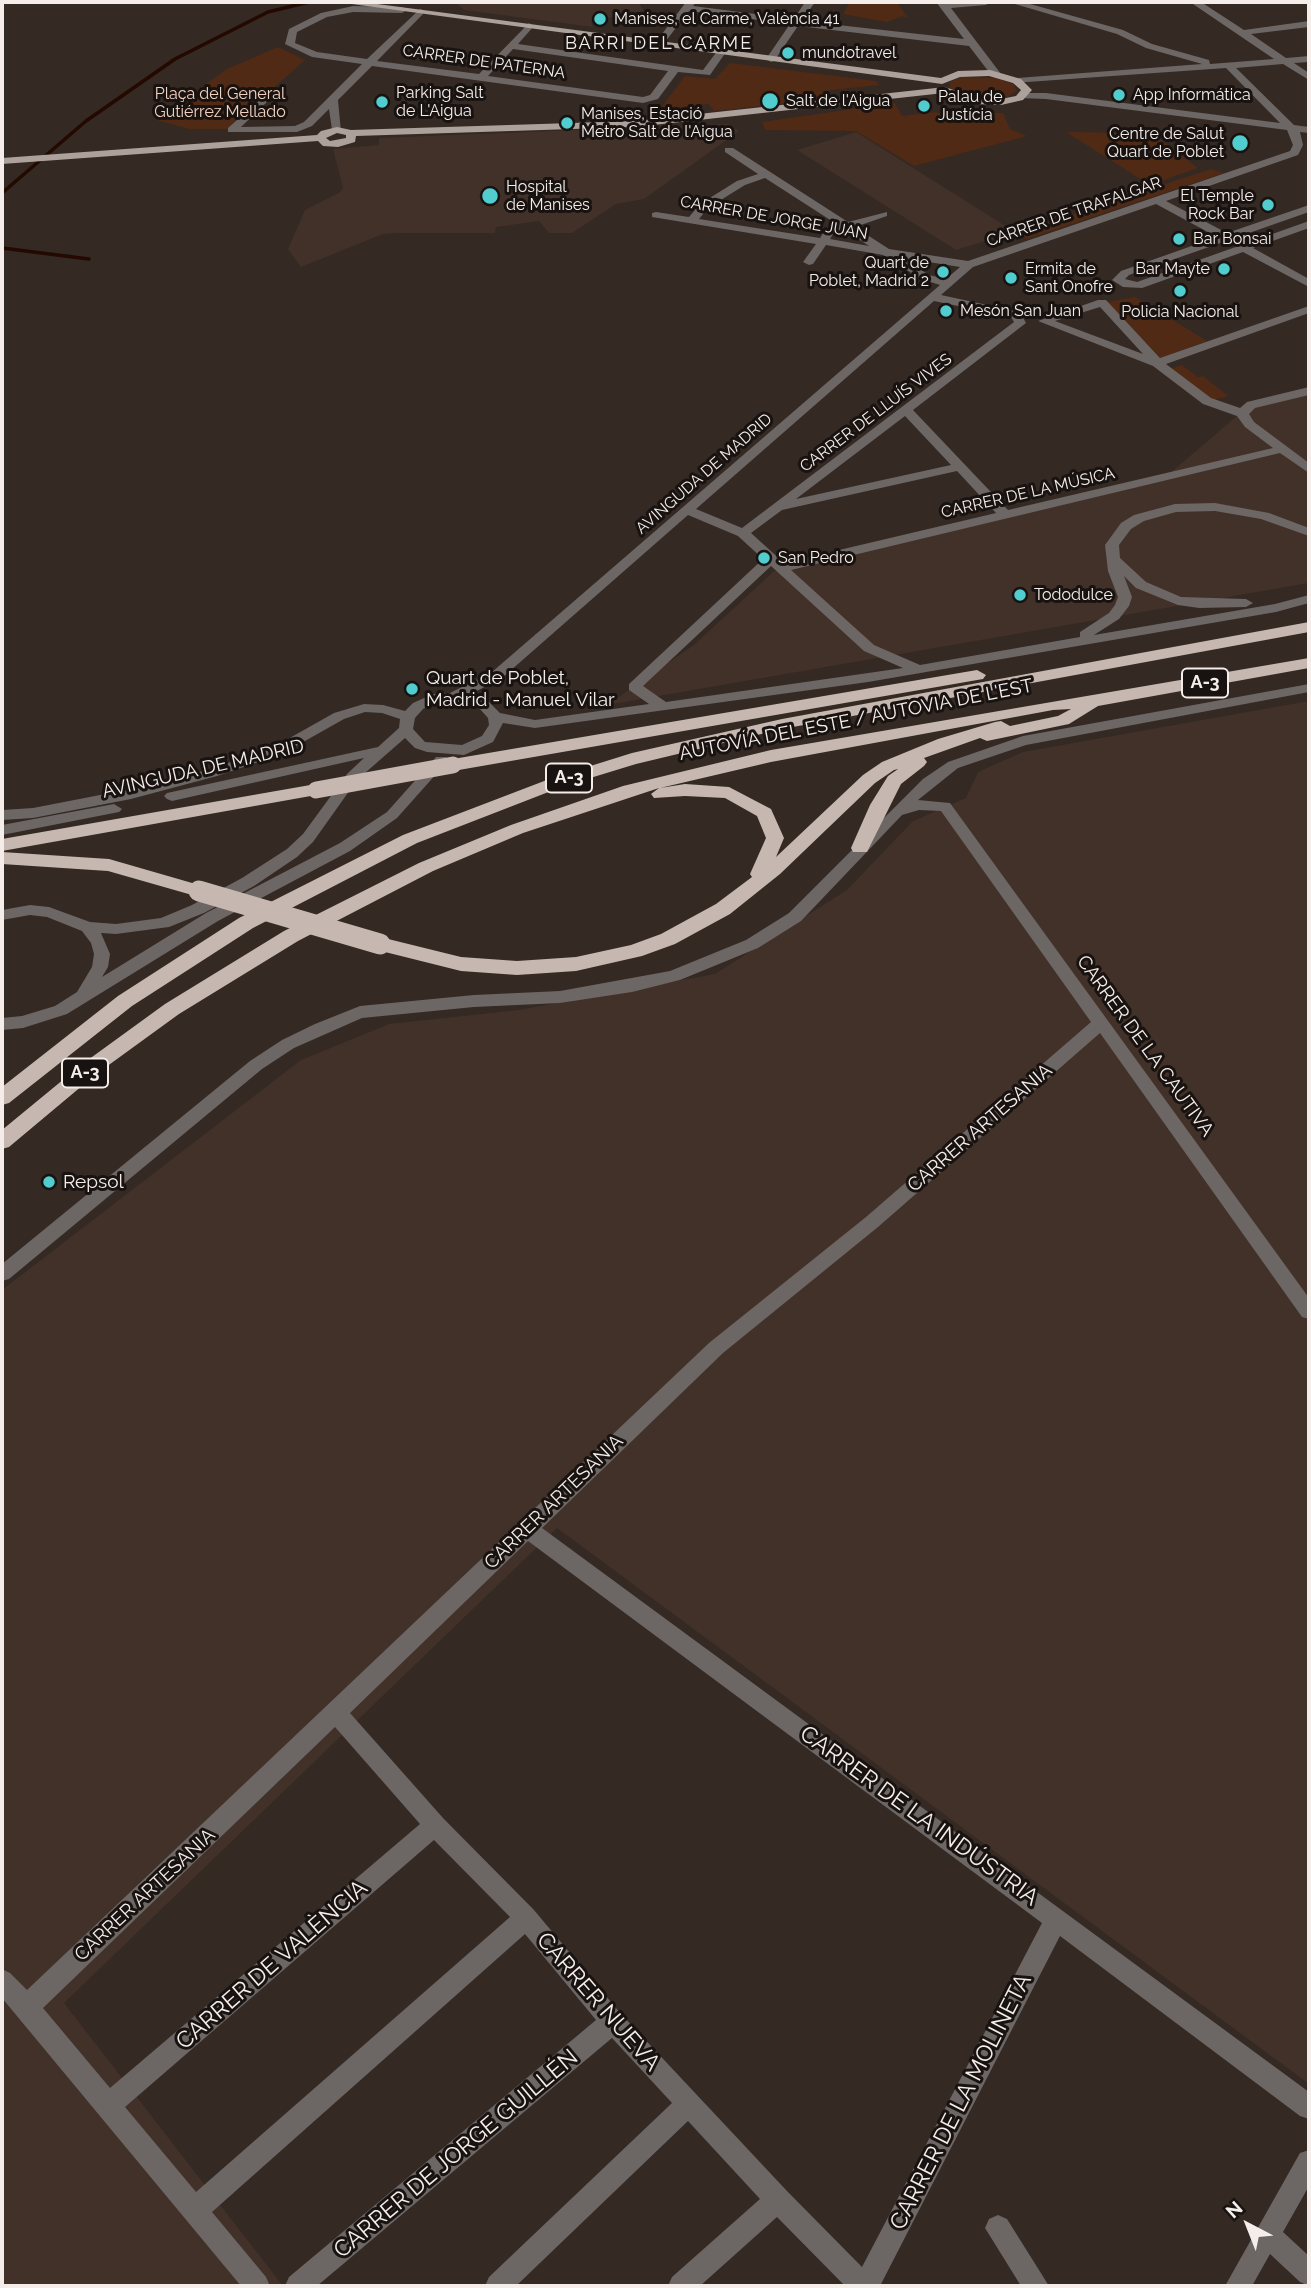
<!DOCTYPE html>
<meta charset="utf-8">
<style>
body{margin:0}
#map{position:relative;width:1311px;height:2288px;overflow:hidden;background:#342923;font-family:Raleway,sans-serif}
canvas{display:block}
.frame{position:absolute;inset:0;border:4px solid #f5edea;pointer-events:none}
.north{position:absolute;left:1213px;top:2190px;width:70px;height:70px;-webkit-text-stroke:5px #181310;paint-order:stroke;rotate:318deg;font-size:19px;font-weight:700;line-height:28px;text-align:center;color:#f5edea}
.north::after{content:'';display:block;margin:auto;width:24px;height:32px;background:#f5edea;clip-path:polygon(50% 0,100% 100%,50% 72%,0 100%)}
</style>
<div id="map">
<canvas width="1311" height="2288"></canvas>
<div class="frame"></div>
<div class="north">N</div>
</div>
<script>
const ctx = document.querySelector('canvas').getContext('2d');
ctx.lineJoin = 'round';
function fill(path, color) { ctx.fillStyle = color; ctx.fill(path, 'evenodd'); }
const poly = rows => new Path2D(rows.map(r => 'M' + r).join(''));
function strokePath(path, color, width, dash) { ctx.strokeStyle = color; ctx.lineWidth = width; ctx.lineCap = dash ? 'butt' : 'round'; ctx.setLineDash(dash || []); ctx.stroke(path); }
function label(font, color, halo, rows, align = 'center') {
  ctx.font = font + ' Raleway,sans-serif'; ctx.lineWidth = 6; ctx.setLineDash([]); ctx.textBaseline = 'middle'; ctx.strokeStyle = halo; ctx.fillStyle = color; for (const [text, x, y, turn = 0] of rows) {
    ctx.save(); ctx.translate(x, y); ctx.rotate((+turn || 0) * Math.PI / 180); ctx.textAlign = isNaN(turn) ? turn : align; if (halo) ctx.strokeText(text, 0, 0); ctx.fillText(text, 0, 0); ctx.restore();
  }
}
const built = poly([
 [455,2,638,2,644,11,591,21,593,27,464,10],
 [729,124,739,131,644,199,616,204,572,233,549,233,539,221,496,227,495,233,396,233,383,234,301,267,288,249,305,210,339,193,343,188,333,149,379,145,379,138],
 [856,132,1015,232,956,250,797,150],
 [1309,390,1309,583,607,705,694,645,774,571,1169,474,1251,404],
 [1309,701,1309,2084,557,1528,64,2003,283,2286,2,2286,2,1290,301,1060,389,1024,519,1010,715,974,847,890,913,821,966,798,978,772,1023,752]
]);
const green = poly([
 [850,2,897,2,908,18,902,16,887,22,843,14],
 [278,47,305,60,227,129,189,129,156,120,227,69],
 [730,63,876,81,879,85,822,91,827,99,714,111,709,104,660,109,685,76,715,79],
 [961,77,997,78,1013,84,1017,91,1005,98,972,97,950,88,950,82],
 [895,103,902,116,935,112,960,118,974,112,1003,113,1010,129,1027,136,914,166,856,131,765,130,762,122],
 [1066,132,1144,133,1161,140,1198,168,1150,185],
 [1211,169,1224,173,1027,239,1017,232],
 [1135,297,1207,341,1161,358,1107,302],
 [1182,365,1198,377,1192,379,1203,376,1228,396,1210,401,1170,369]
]);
const stream = poly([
 [2,193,86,121,175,59,268,12,309,2],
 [2,248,89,259]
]);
const minor = poly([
 [686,2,696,2,693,6,794,19,805,2,815,2,802,21,964,39,936,2,991,2,986,5,951,8,1001,74,992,76,969,46,798,26,774,61,771,62,766,59,790,24,689,11,662,46,656,46,656,42,686,2],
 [1008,2,1023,2,1123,30,1152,44,1209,60,1210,64,1274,59,1190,2,1201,2,1244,30,1309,21,1309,27,1251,34,1286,58,1309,56,1309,62,1294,63,1309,73,1309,80,1283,64,1236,68,1294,125,1309,127,1309,133,1300,132,1303,145,1298,155,1166,201,1227,233,1309,205,1309,212,1129,275,1125,279,1137,282,1309,221,1309,228,1253,248,1309,279,1309,287,1243,252,1142,288,1123,287,1112,280,1121,271,1217,237,1156,204,973,267,941,295,1020,312,1026,323,913,410,1008,510,1273,448,1245,427,1237,416,1203,404,1153,366,1038,321,1098,300,1106,300,1160,358,1309,306,1309,313,1166,364,1211,398,1240,408,1247,402,1309,387,1309,395,1255,408,1249,414,1254,422,1309,463,1309,473,1280,453,791,570,874,645,920,665,1080,637,1080,632,1109,613,1115,605,1118,597,1108,571,1105,545,1121,523,1134,515,1175,504,1215,503,1269,513,1309,528,1309,536,1261,519,1215,511,1176,512,1144,521,1131,529,1119,545,1120,558,1146,582,1181,597,1246,599,1253,603,1246,607,1199,608,1178,605,1136,588,1124,576,1132,597,1129,606,1119,619,1094,635,1275,604,1309,595,1309,603,1276,612,868,682,535,728,503,723,493,742,464,755,427,752,415,748,405,738,357,780,313,842,297,857,254,886,204,913,169,927,116,934,101,933,110,954,108,967,102,977,206,913,340,843,387,812,436,757,446,757,446,763,397,818,350,851,218,921,67,1014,23,1028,2,1030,2,1018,22,1016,55,1006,77,992,92,967,94,954,91,943,82,931,47,917,30,915,2,920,2,910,30,905,49,907,90,922,116,924,161,918,192,905,242,878,287,849,303,834,347,774,364,758,172,801,167,799,164,796,167,793,378,747,399,728,400,719,382,713,365,712,344,719,282,754,217,776,131,799,33,818,2,820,2,810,33,808,131,789,207,770,272,748,334,713,364,704,383,705,405,711,413,703,433,694,450,693,492,672,940,285,921,279,883,255,826,245,813,264,809,265,803,262,816,244,652,217,652,213,656,212,689,217,700,204,737,181,758,174,725,152,725,148,733,148,848,222,887,212,887,216,855,227,889,249,968,261,1290,151,1293,145,1287,130,1046,99,1019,98,1019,94,1023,93,1046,93,1280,123,1226,68,1013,83,1013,79,1017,78,1202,64,1146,48,1117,34,1008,2],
 [765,178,838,225,825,230,820,238,699,219,708,208,745,185,765,178],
 [845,230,869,246,830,239,833,234,845,230],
 [903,258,960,267,946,279,929,275,903,258],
 [934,301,1011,317,1014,322,742,528,696,509,934,301],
 [1100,307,1143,354,1055,321,1100,307],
 [905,416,951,465,796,499,905,416],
 [957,471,996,513,784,563,751,533,782,510,957,471],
 [688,515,738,536,763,559,629,684,629,690,649,704,535,720,500,713,489,702,469,695,502,678,688,515],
 [771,566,864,651,903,668,666,702,643,686,771,566],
 [440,701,468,703,479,708,488,718,489,725,482,736,462,745,425,742,413,729,415,718,423,709,440,701],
 [353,6,402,7,407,10,402,13,353,12,327,17,297,32,295,43,317,52,367,59,420,9,423,10,423,14,377,61,479,74,529,23,534,26,518,44,703,70,718,50,726,52,710,75,678,72,658,99,643,103,372,66,338,100,341,132,332,130,329,109,312,126,297,132,228,132,228,128,262,98,267,101,266,103,241,127,295,126,304,122,362,64,312,57,285,44,289,29,321,13,353,6],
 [513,49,668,71,650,95,643,97,488,76,513,49],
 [1309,684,1309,692,1026,745,958,768,918,800,950,803,1309,1298,1309,1319,1302,1317,1100,1033,878,1227,723,1353,542,1528,1309,2092,1309,2119,1300,2116,1060,1936,880,2286,845,2286,777,2217,700,2286,668,2286,672,2277,760,2199,688,2121,516,2286,485,2286,489,2277,672,2103,612,2038,317,2286,285,2286,289,2277,596,2020,525,1934,212,2212,266,2277,270,2286,241,2286,2,1998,2,1969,10,1973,27,1990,709,1343,866,1217,1091,1022,941,811,919,810,902,815,801,921,758,948,680,980,632,992,560,1003,474,1007,362,1018,294,1048,262,1069,9,1279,2,1281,2,1264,250,1061,282,1040,315,1024,360,1006,474,995,560,991,670,971,746,940,789,913,923,779,948,762,1023,736,1309,684],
 [528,1541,1042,1923,862,2267,787,2191,621,2014,534,1910,443,1818,350,1713,528,1541],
 [335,1727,420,1824,110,2088,43,2008,335,1727],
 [434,1840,510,1917,196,2192,125,2107,434,1840],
 [114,804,122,809,119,812,2,835,2,825,114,804],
 [1309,2150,1309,2186,1283,2232,1309,2256,1309,2286,1300,2282,1270,2254,1252,2286,1225,2286,1300,2153,1309,2150],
 [998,2215,1007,2219,1049,2286,1021,2286,985,2228,989,2219,998,2215]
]);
const major = poly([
 [337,2,362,2,941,78,958,71,990,70,1021,79,1032,90,1023,100,1001,105,976,104,944,93,635,127,356,136,355,142,338,147,323,146,318,141,2,164,2,158,317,135,321,131,337,127,351,130,635,121,945,87,977,98,1001,99,1016,96,1021,90,1013,83,989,76,960,77,942,84,337,2],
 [337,133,346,135,346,138,330,141,326,138,337,133]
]);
const highway = poly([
 [1309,622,1309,632,782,729,636,764,564,786,417,843,253,928,132,1006,9,1103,2,1105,2,1087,118,996,239,918,403,835,552,778,632,753,782,719,1309,622],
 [1309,658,1309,668,1098,706,1069,724,987,741,980,738,924,758,927,762,924,766,901,784,867,852,853,852,851,848,870,805,888,776,898,769,894,770,875,783,780,874,730,914,675,944,642,956,576,971,517,975,461,971,373,949,370,944,380,937,461,957,517,961,576,957,631,945,661,934,716,904,752,877,750,874,766,838,757,816,725,798,685,796,654,798,651,794,659,788,523,833,433,871,298,941,179,1014,95,1075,9,1147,2,1149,2,1130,81,1065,165,1004,284,931,419,863,511,825,623,786,771,750,1309,658],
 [1071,709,1058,716,1010,726,1001,721,995,722,938,739,882,762,863,775,776,857,784,838,771,809,729,787,685,784,660,788,771,762,1053,710,1071,709],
 [977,670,986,675,983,679,453,771,444,765,453,759,977,670],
 [316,784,325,790,322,794,2,851,2,839,316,784],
 [2,852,109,859,206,887,208,891,199,897,108,871,2,864,2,852]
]);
const highwayBridgeFar1 = poly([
 [316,790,453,765]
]);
const highwayBridge = poly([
 [199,891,380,944]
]);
const markers = [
 [600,19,7,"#52cdcf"],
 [788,53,7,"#52cdcf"],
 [1119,95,7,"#52cdcf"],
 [770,101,9,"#52cdcf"],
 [382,102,7,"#52cdcf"],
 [924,106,7,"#52cdcf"],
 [567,123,7,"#52cdcf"],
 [1240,143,9,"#52cdcf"],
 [490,196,9,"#52cdcf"],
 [1268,205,7,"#52cdcf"],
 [1179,239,7,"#52cdcf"],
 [1224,269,7,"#52cdcf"],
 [943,272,7,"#52cdcf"],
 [1011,278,7,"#52cdcf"],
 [1180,291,7,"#52cdcf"],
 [946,311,7,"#52cdcf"],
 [764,558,7,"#52cdcf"],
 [1020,595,7,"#52cdcf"],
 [412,689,7,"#52cdcf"],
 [49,1182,7,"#52cdcf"]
];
const farPoinames = [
 ["Manises, el Carme, València 41",614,19],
 ["mundotravel",802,53],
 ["Parking Salt",396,93],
 ["de L'Aigua",396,111],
 ["App Informática",1133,95],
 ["Palau de",938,97],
 ["Justícia",938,115],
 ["Salt de l'Aigua",786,101],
 ["Manises, Estació",581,114],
 ["Metro Salt de l'Aigua",581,132],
 ["Centre de Salut",1224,134,"right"],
 ["Quart de Poblet",1224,152,"right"],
 ["Hospital",506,187],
 ["de Manises",506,205],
 ["El Temple",1254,196,"right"],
 ["Rock Bar",1254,214,"right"],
 ["Bar Bonsai",1193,239],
 ["Quart de",929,263,"right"],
 ["Poblet, Madrid 2",929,281,"right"],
 ["Ermita de",1025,269],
 ["Sant Onofre",1025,287],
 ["Bar Mayte",1210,269,"right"],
 ["Mesón San Juan",960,311],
 ["Policia Nacional",1180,312,"center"],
 ["San Pedro",778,558],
 ["Tododulce",1034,595]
];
const farStreetnames = [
 ["CARRER DE PATERNA",484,62,8],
 ["CARRER DE TRAFALGAR",1074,212,-19],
 ["CARRER DE JORGE JUAN",774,218,10],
 ["CARRER DE LLUÍS VIVES",876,413,-37],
 ["AVINGUDA DE MADRID",704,474,-41],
 ["CARRER DE LA MÚSICA",1028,493,-13]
];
const farParknames = [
 ["Plaça del General",220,94],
 ["Gutiérrez Mellado",220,112]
];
const farNeighbourhoodnames = [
 ["BARRI DEL CARME",659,44]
];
const shields = [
 [1205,683,46],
 [569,778,46],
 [85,1073,46]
];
const shieldNames = [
 ["A-3",1205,683],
 ["A-3",569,778],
 ["A-3",85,1073]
];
const poiNames = [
 ["Quart de Poblet,",426,678],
 ["Madrid - Manuel Vilar",426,700],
 ["Repsol",63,1182]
];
const streetNames = [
 ["AUTOVÍA DEL ESTE / AUTOVIA DE L'EST",856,720,-11],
 ["AVINGUDA DE MADRID",203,769,-13],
 ["CARRER DE LA CAUTIVA",1145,1046,54],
 ["CARRER ARTESANIA",980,1128,-41],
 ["CARRER ARTESANIA",554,1502,-44],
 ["CARRER ARTESANIA",145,1895,-43]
];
const nearStreetnames = [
 ["CARRER DE LA INDÚSTRIA",919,1816,36],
 ["CARRER DE VALÈNCIA",272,1965,-41],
 ["CARRER NUEVA",598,2002,49],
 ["CARRER DE LA MOLINETA",961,2102,-63],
 ["CARRER DE JORGE GUILLÉN",456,2154,-40]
];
fill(built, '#423129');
fill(green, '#512a15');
strokePath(stream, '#230900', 3.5);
fill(minor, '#6c6664');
fill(major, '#aca19b');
fill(highway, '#c6b8b1');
strokePath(highwayBridgeFar1, '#c6b8b1', 17);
strokePath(highwayBridge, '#c6b8b1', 21);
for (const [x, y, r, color] of markers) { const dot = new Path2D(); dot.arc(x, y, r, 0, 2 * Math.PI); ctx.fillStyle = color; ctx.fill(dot); strokePath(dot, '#181310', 2.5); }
label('16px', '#f5edea', '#181310', farPoinames, 'left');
label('16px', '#f5edea', '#181310', farStreetnames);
label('16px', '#f3d1c0', '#181310', farParknames);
ctx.letterSpacing = '2px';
label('18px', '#f5edea', '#181310', farNeighbourhoodnames);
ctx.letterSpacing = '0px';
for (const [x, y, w] of shields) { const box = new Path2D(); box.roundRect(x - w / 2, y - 14.5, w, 29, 5); ctx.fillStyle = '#181310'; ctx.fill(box); strokePath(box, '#f5edea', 2); }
label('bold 18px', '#f5edea', null, shieldNames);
label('19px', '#f5edea', '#181310', poiNames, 'left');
label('19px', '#f5edea', '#181310', streetNames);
label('23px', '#f5edea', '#181310', nearStreetnames);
</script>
